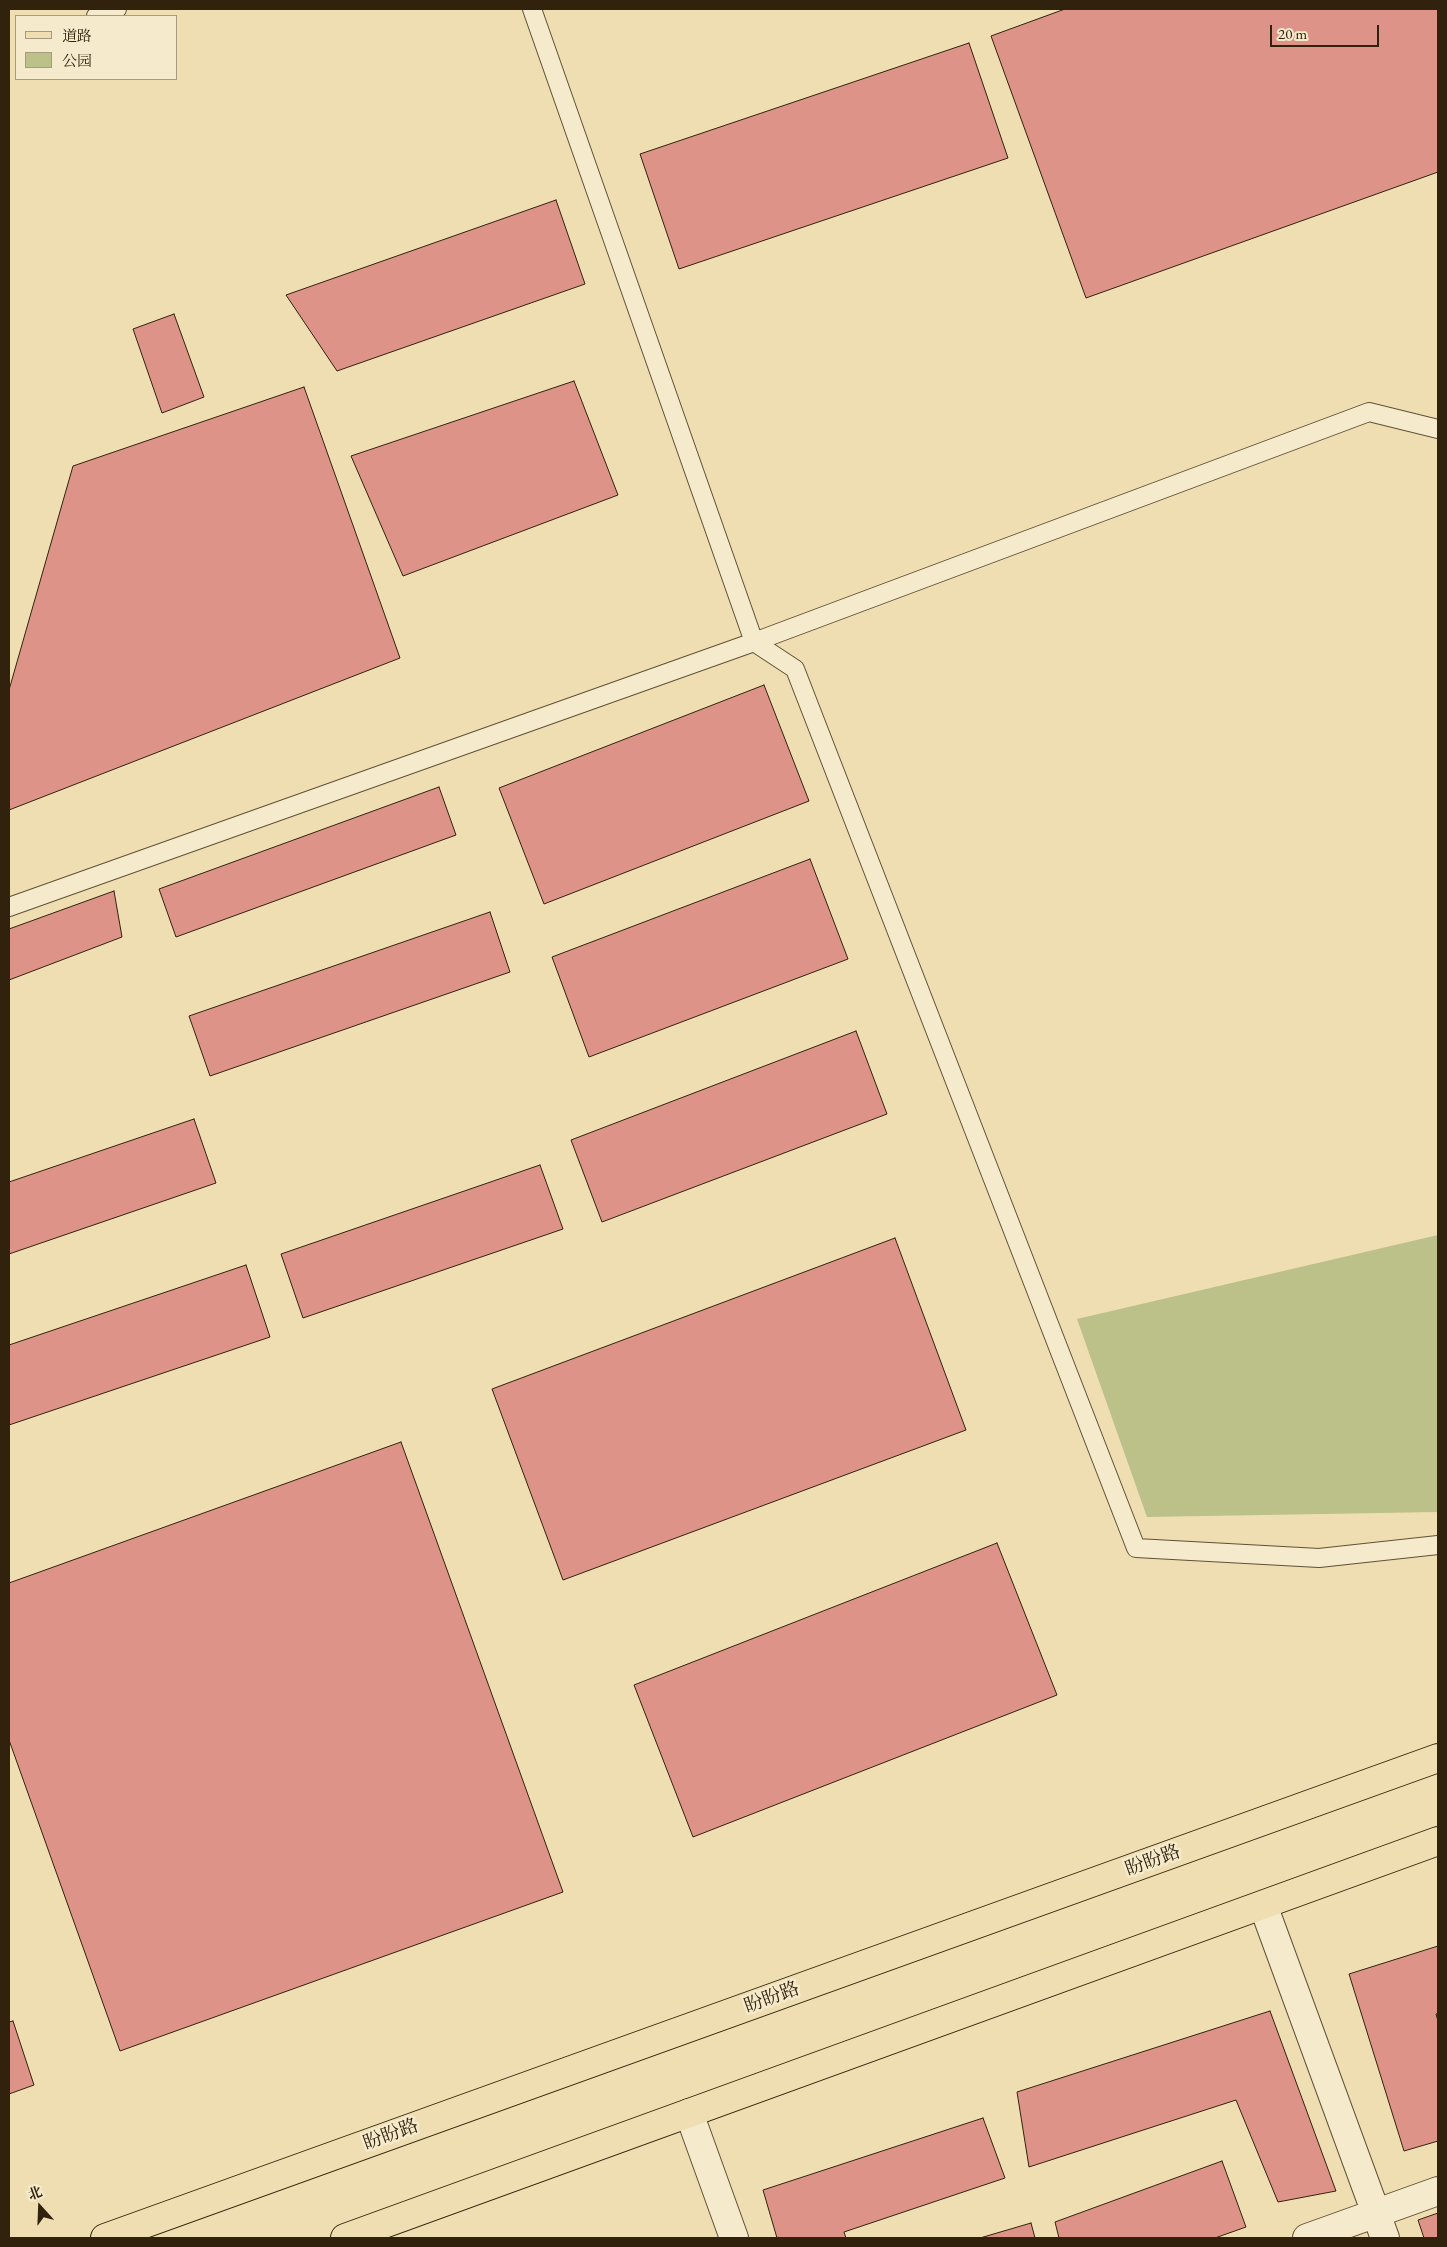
<!DOCTYPE html>
<meta charset="utf-8">
<style>
body{margin:0}
#map{position:relative;width:1447px;height:2247px;overflow:hidden;background:#efdeb1;font-family:"EB Garamond","Noto Serif SC",serif}
canvas{display:block}
.frame{position:absolute;inset:0;border:10px solid #31220d;pointer-events:none}
.legend{position:absolute;left:15px;top:15px;width:162px;height:65px;box-sizing:border-box;background:#f5eacc;border:1px solid #a79a80;margin:0;padding:6px 9px;list-style:none;font-size:15px;color:#31220d}
.legend li{display:flex;align-items:center;gap:10px;height:25px}
.legend b{width:25px;border:1px solid #a79a80}
.north{position:absolute;left:15px;top:2182px;width:50px;height:50px;-webkit-text-stroke:4px #f5eacc;paint-order:stroke;rotate:340deg;font-size:14px;font-weight:700;line-height:20px;text-align:center;color:#31220d}
.north::after{content:'';display:block;margin:auto;width:18px;height:22px;background:#31220d;clip-path:polygon(50% 0,100% 100%,50% 72%,0 100%)}
.scale{position:absolute;left:1270px;top:25px;width:109px;height:22px;box-sizing:border-box;border:2px solid #31220d;border-top:0;padding-left:6px;font-size:15px;line-height:18px;white-space:nowrap;color:#31220d;-webkit-text-stroke:4px #f5eacc;paint-order:stroke}
</style>
<div id="map">
<canvas width="1447" height="2247"></canvas>
<div class="frame"></div>
<ul class="legend">
<li><b style="height:6px;background:#efdeb1"></b>道路</li>
<li><b style="height:14px;background:#bcc089"></b>公园</li>
</ul>
<div class="north">北</div>
<div class="scale">20 m</div>
</div>
<script>
const ctx = document.querySelector('canvas').getContext('2d');
ctx.lineJoin = 'round';
function fill(path, color) { ctx.fillStyle = color; ctx.fill(path, 'evenodd'); }
const poly = rows => new Path2D(rows.map(r => 'M' + r).join(''));
function strokePath(path, color, width, dash) { ctx.strokeStyle = color; ctx.lineWidth = width; ctx.lineCap = dash ? 'butt' : 'round'; ctx.setLineDash(dash || []); ctx.stroke(path); }
function label(font, color, halo, rows, align = 'center') {
  ctx.font = font + ' "EB Garamond","Noto Serif SC",serif'; ctx.lineWidth = 5; ctx.setLineDash([]); ctx.textBaseline = 'middle'; ctx.strokeStyle = halo; ctx.fillStyle = color; for (const [text, x, y, turn = 0] of rows) {
    ctx.save(); ctx.translate(x, y); ctx.rotate((+turn || 0) * Math.PI / 180); ctx.textAlign = isNaN(turn) ? turn : align; if (halo) ctx.strokeText(text, 0, 0); ctx.fillText(text, 0, 0); ctx.restore();
  }
}
const green = poly([
 [1438,1235,1438,1512,1147,1517,1077,1319]
]);
const building = poly([
 [1065,9,1438,9,1438,172,1086,298,991,36,1065,9],
 [969,43,1008,158,679,269,640,154,969,43],
 [556,200,585,284,337,371,286,295,556,200],
 [174,314,204,397,162,413,133,329,174,314],
 [574,381,618,495,403,576,351,456,574,381],
 [304,387,400,658,9,810,9,690,73,466,304,387],
 [764,685,809,801,544,904,499,788,764,685],
 [439,787,456,835,176,937,159,889,439,787],
 [810,859,848,959,589,1057,552,957,810,859],
 [114,891,122,937,9,980,9,929,114,891],
 [490,912,510,972,210,1076,189,1016,490,912],
 [856,1031,887,1114,602,1222,571,1140,856,1031],
 [194,1119,216,1183,9,1254,9,1182,194,1119],
 [540,1165,563,1229,303,1318,281,1254,540,1165],
 [895,1238,966,1430,563,1580,492,1389,895,1238],
 [246,1265,270,1337,9,1425,9,1345,246,1265],
 [401,1442,563,1892,120,2051,9,1740,9,1583,401,1442],
 [997,1543,1057,1695,693,1837,634,1685,997,1543],
 [1438,1946,1438,2013,1436,2014,1438,2021,1438,2141,1404,2151,1349,1974,1438,1946],
 [1270,2011,1336,2191,1278,2202,1236,2100,1029,2167,1017,2092,1270,2011],
 [13,2021,34,2085,9,2094,9,2022,13,2021],
 [983,2118,1005,2178,844,2232,846,2238,777,2238,763,2190,983,2118],
 [1222,2161,1246,2227,1215,2238,1059,2238,1055,2222,1222,2161],
 [1438,2213,1438,2238,1424,2238,1418,2220,1438,2213],
 [1031,2223,1035,2238,980,2238,1031,2223]
]);
const lane = poly([
 [532,9,754,642,1369,412,1438,429],
 [96,16,117,9],
 [9,907,754,642,795,669,1136,1548,1319,1558,1438,1545]
]);
const street = poly([
 [1263,1905,1385,2238],
 [689,2113,734,2238],
 [1307,2238,1438,2191]
]);
const primary = poly([
 [105,2238,1438,1758],
 [345,2238,1438,1841]
]);
const streetNames = [
 ["盼盼路",1153,1861,-20],
 ["盼盼路",772,1998,-20],
 ["盼盼路",391,2135,-20]
];
fill(green, '#bcc089');
fill(building, '#dd9387');
strokePath(building, '#31220d', 1);
strokePath(lane, '#605136', 20);
strokePath(street, '#605136', 30);
strokePath(primary, '#31220d', 30);
strokePath(lane, '#f5eacc', 18);
strokePath(street, '#f5eacc', 28);
strokePath(primary, '#efdeb1', 28);
label('19px', '#31220d', '#f5eacc', streetNames);
</script>
